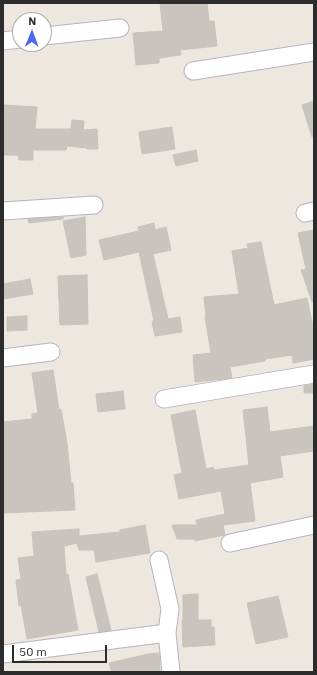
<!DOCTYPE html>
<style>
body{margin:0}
#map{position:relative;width:317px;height:675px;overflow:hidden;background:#ede7df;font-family:"IBM Plex Sans",sans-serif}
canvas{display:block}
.frame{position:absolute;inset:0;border:4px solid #2c2c2c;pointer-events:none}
.north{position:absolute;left:12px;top:12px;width:40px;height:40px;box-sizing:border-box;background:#fff;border:1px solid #ababab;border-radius:50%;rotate:1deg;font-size:11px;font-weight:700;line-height:16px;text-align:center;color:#2c2c2c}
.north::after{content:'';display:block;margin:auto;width:14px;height:18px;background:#4969f0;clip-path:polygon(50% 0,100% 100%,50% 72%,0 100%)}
.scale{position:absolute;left:12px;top:645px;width:95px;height:18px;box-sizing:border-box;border:2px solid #2c2c2c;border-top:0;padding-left:5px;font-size:12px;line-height:14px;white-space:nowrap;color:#2c2c2c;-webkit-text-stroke:3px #fff;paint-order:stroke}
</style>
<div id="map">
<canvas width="317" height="675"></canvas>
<div class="frame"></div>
<div class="north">N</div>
<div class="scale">50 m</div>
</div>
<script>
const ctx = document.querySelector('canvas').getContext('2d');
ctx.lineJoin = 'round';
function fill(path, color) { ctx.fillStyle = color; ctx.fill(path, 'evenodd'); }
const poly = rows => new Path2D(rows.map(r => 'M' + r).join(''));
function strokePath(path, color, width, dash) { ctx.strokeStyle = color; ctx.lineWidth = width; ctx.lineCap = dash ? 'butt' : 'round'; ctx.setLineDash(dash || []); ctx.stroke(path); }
const building = poly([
 [160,3,207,3,209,21,214,21,217,46,180,50,181,55,159,58,159,63,136,65,133,33,163,31,160,3],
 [314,101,314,136,312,137,302,105,314,101],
 [3,105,37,107,35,129,71,129,72,120,84,121,83,130,97,129,98,149,87,149,87,148,67,146,66,150,33,150,33,160,19,160,18,155,3,155,3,105],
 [172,127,175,149,142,154,139,132,172,127],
 [196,150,198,161,176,166,173,155,196,150],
 [63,217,63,219,29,223,28,219,63,217],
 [85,217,86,255,71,258,63,221,85,217],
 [154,223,155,230,166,227,171,250,153,254,168,319,180,317,182,332,155,336,152,322,154,321,139,252,104,260,99,240,139,231,138,227,154,223],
 [314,230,314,302,312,302,301,270,306,269,298,233,314,230],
 [261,242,274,305,307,298,314,332,314,359,293,363,292,355,265,359,265,361,230,367,232,378,195,382,193,355,211,353,205,317,206,317,204,297,239,294,232,251,248,248,247,244,261,242],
 [87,275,88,324,60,325,58,276,87,275],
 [30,279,33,294,3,299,3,284,30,279],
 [27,316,27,330,7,331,7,317,27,316],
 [53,370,59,410,61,409,67,443,71,483,73,483,75,510,3,513,3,422,32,419,32,414,38,413,32,373,53,370],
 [314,384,314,393,304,393,304,386,314,384],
 [123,391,125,409,98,412,96,394,123,391],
 [267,407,270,432,314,426,314,451,280,456,283,477,250,483,255,521,223,525,225,535,195,541,195,539,177,539,172,525,197,525,196,520,225,514,221,491,179,499,174,475,182,473,171,415,195,410,206,469,213,467,214,470,249,465,243,410,267,407],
 [145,525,150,553,96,562,94,550,79,550,77,543,64,546,66,575,68,574,78,630,27,639,21,605,19,606,16,580,21,579,18,558,34,556,32,532,79,529,79,536,120,532,120,530,145,525],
 [97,574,111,630,99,632,86,577,97,574],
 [198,594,198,620,211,620,211,627,214,627,215,645,183,647,182,620,183,620,183,595,198,594],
 [278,596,288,637,256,644,247,603,278,596],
 [159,653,160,672,112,672,109,663,148,654,159,653]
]);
const minor = poly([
 [44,36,120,28],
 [3,41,20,39],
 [193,71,314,52],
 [3,211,94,205],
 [305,213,314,211],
 [3,358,51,352],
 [164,399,314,374],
 [230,543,314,525],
 [159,560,170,609,167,633,171,672],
 [3,654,167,633]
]);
fill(building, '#c9c5be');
strokePath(building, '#c8c3b9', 1);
strokePath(minor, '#b3b5be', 19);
strokePath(minor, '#fff', 17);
</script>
